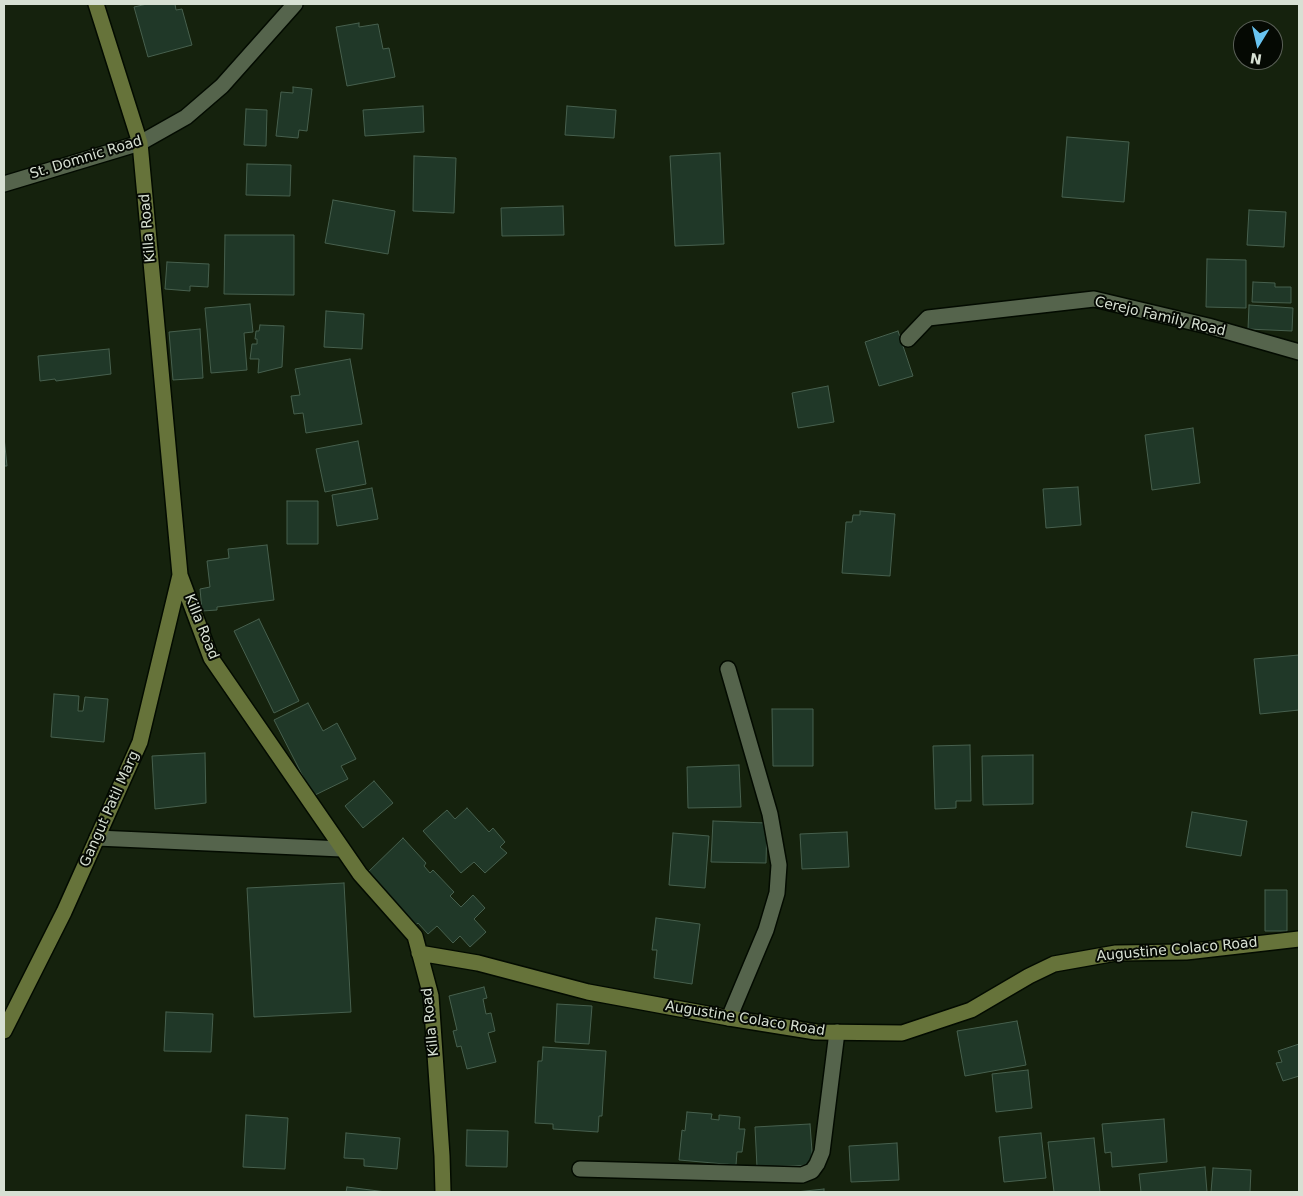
<!DOCTYPE html>
<style>
body{margin:0}
#map{position:relative;width:1303px;height:1196px;overflow:hidden;background:#15220d;font-family:"DejaVu Sans",sans-serif}
canvas{display:block}
.frame{position:absolute;inset:0;border:5px solid #d7e0d3;pointer-events:none}
.north{position:absolute;left:1233px;top:20px;width:50px;height:50px;box-sizing:border-box;background:#050903;border:1px solid #595f56;border-radius:50%;rotate:189deg;font-size:14px;font-weight:700;line-height:20px;text-align:center;color:#d7e0d3}
.north::after{content:'';display:block;margin:auto;width:18px;height:22px;background:#69c4f1;clip-path:polygon(50% 0,100% 100%,50% 72%,0 100%)}
</style>
<div id="map">
<canvas width="1303" height="1196"></canvas>
<div class="frame"></div>
<div class="north">N</div>
</div>
<script>
const ctx = document.querySelector('canvas').getContext('2d');
ctx.lineJoin = 'round';
function fill(path, color) { ctx.fillStyle = color; ctx.fill(path, 'evenodd'); }
const poly = rows => new Path2D(rows.map(r => 'M' + r).join(''));
function strokePath(path, color, width, dash) { ctx.strokeStyle = color; ctx.lineWidth = width; ctx.lineCap = dash ? 'butt' : 'round'; ctx.setLineDash(dash || []); ctx.stroke(path); }
function label(font, color, halo, rows, align = 'center') {
  ctx.font = font + ' "DejaVu Sans",sans-serif'; ctx.lineWidth = 4; ctx.setLineDash([]); ctx.textBaseline = 'middle'; ctx.strokeStyle = halo; ctx.fillStyle = color; for (const [text, x, y, turn = 0] of rows) {
    ctx.save(); ctx.translate(x, y); ctx.rotate((+turn || 0) * Math.PI / 180); ctx.textAlign = isNaN(turn) ? turn : align; if (halo) ctx.strokeText(text, 0, 0); ctx.fillText(text, 0, 0); ctx.restore();
  }
}
const building = poly([
 [147,4,175,4,176,10,182,9,192,45,148,57,134,7,147,4],
 [359,23,359,27,378,24,383,49,389,48,395,77,347,86,336,27,359,23],
 [293,87,312,89,307,131,299,130,298,138,276,136,281,92,293,93,293,87],
 [423,106,424,132,365,136,363,110,423,106],
 [567,106,616,110,614,138,565,135,567,106],
 [246,109,267,110,266,146,244,145,246,109],
 [1067,137,1129,142,1124,202,1062,197,1067,137],
 [720,153,724,244,675,246,670,156,720,153],
 [414,156,456,158,454,213,413,211,414,156],
 [247,164,291,165,290,196,246,195,247,164],
 [333,200,395,211,388,254,325,243,333,200],
 [563,206,564,235,502,236,501,208,563,206],
 [1249,210,1286,212,1284,247,1247,245,1249,210],
 [225,235,294,235,294,295,224,294,225,235],
 [1207,259,1246,260,1246,308,1206,307,1207,259],
 [167,262,209,264,208,287,190,286,190,291,165,289,167,262],
 [1253,282,1275,283,1275,287,1291,287,1291,303,1252,302,1253,282],
 [250,304,253,332,244,333,247,370,211,373,205,308,250,304],
 [1249,305,1293,308,1292,331,1248,329,1249,305],
 [326,311,364,314,362,349,324,347,326,311],
 [260,325,284,326,282,367,258,373,259,359,250,359,252,344,257,344,257,339,255,339,256,331,259,331,260,325],
 [200,329,203,378,173,380,169,332,200,329],
 [898,331,913,376,879,386,865,342,898,331],
 [109,349,111,374,56,381,55,379,40,381,38,356,109,349],
 [350,359,362,424,306,433,303,413,294,414,291,396,300,395,295,369,350,359],
 [828,386,834,422,798,428,792,393,828,386],
 [1193,428,1200,483,1152,490,1145,435,1193,428],
 [4,437,7,466,4,466,4,437],
 [358,441,366,484,325,492,316,449,358,441],
 [1078,487,1081,525,1046,528,1043,489,1078,487],
 [372,488,378,519,337,526,332,495,372,488],
 [287,501,318,501,318,544,287,544,287,501],
 [860,511,895,514,890,576,842,573,846,522,852,522,853,515,860,515,860,511],
 [267,545,274,600,217,607,217,610,202,611,200,589,210,587,207,561,229,558,228,549,267,545],
 [259,619,299,701,274,713,234,631,259,619],
 [1299,655,1299,710,1260,714,1254,659,1299,655],
 [54,694,79,696,78,711,83,711,85,697,108,699,104,742,51,737,54,694],
 [308,703,323,731,337,723,356,759,341,766,348,779,313,796,274,720,308,703],
 [772,709,813,709,813,766,773,766,772,709],
 [970,745,971,801,956,801,956,808,935,809,933,746,970,745],
 [205,753,206,803,155,809,152,756,205,753],
 [1033,755,1033,804,983,805,982,756,1033,755],
 [739,765,741,807,688,808,687,767,739,765],
 [374,781,393,803,363,828,345,806,374,781],
 [467,808,489,832,493,828,505,842,500,847,507,853,485,873,474,862,461,873,423,831,447,810,455,819,467,808],
 [1192,812,1247,821,1241,856,1186,847,1192,812],
 [713,821,767,823,766,863,711,862,713,821],
 [847,832,849,867,802,869,800,834,847,832],
 [673,833,709,836,705,888,669,885,673,833],
 [403,838,426,863,424,866,430,873,433,870,454,892,450,896,461,907,473,895,485,908,474,919,486,932,470,947,460,936,453,943,437,926,428,934,418,923,414,927,365,875,403,838],
 [344,883,351,1012,254,1017,247,888,344,883],
 [1265,890,1287,890,1287,931,1265,931,1265,890],
 [656,918,700,924,692,984,654,978,657,950,652,950,656,918],
 [484,987,487,998,483,999,486,1014,491,1013,495,1031,488,1033,496,1062,467,1069,461,1046,457,1047,453,1031,457,1030,449,996,484,987],
 [557,1004,592,1006,589,1044,555,1042,557,1004],
 [166,1012,213,1014,211,1052,164,1051,166,1012],
 [1017,1021,1026,1065,965,1076,957,1031,1017,1021],
 [1299,1044,1299,1076,1283,1081,1276,1063,1282,1062,1278,1051,1299,1044],
 [543,1047,606,1051,602,1116,599,1116,598,1132,553,1129,553,1124,535,1123,538,1061,542,1061,543,1047],
 [1028,1070,1032,1108,996,1112,992,1074,1028,1070],
 [687,1112,712,1114,711,1119,719,1120,719,1115,740,1117,739,1129,745,1129,742,1152,737,1152,736,1165,679,1160,682,1130,685,1131,687,1112],
 [246,1115,288,1118,285,1169,243,1167,246,1115],
 [1164,1119,1167,1162,1112,1167,1111,1152,1105,1153,1102,1124,1164,1119],
 [810,1124,813,1165,757,1167,755,1127,810,1124],
 [467,1130,508,1131,507,1167,466,1166,467,1130],
 [346,1133,400,1138,397,1169,364,1166,364,1159,344,1158,346,1133],
 [1041,1133,1046,1178,1004,1182,999,1137,1041,1133],
 [1094,1138,1100,1192,1054,1192,1048,1142,1094,1138],
 [897,1143,899,1180,851,1182,849,1146,897,1143],
 [1205,1167,1207,1192,1141,1192,1139,1174,1205,1167],
 [1213,1168,1251,1170,1250,1192,1211,1192,1213,1168],
 [347,1187,386,1192,346,1192,347,1187],
 [824,1189,824,1192,796,1192,824,1189]
]);
const street = poly([
 [4,184,140,143,186,117,222,86,295,4],
 [908,339,928,318,1094,299,1208,326,1299,352],
 [728,669,770,814,779,865,777,893,766,930,729,1018],
 [97,838,342,849],
 [580,1169,802,1175,812,1171,817,1164,822,1152,837,1032]
]);
const secondary = poly([
 [96,4,140,143,180,575,211,658,360,874,415,936,431,996,442,1156,443,1192],
 [419,953,478,963,588,992,729,1018,816,1032,902,1033,971,1010,1029,976,1054,964,1116,953,1186,952,1299,939],
 [4,1031,64,912,140,742,180,575]
]);
const streetNames = [
 ["St. Domnic Road",86,158,-17],
 ["Killa Road",148,228,-95],
 ["Cerejo Family Road",1160,317,13],
 ["Killa Road",201,627,68],
 ["Gangut Patil Marg",110,809,-66],
 ["Augustine Colaco Road",1177,950,-5],
 ["Augustine Colaco Road",745,1019,9],
 ["Killa Road",431,1022,-96]
];
fill(building, '#203828');
strokePath(building, '#47604e', 1);
strokePath(street, '#030b00', 18);
strokePath(secondary, '#030b00', 18);
strokePath(street, '#55644c', 15);
strokePath(secondary, '#66733a', 15);
label('14px', '#d7e0d3', '#050903', streetNames);
</script>
